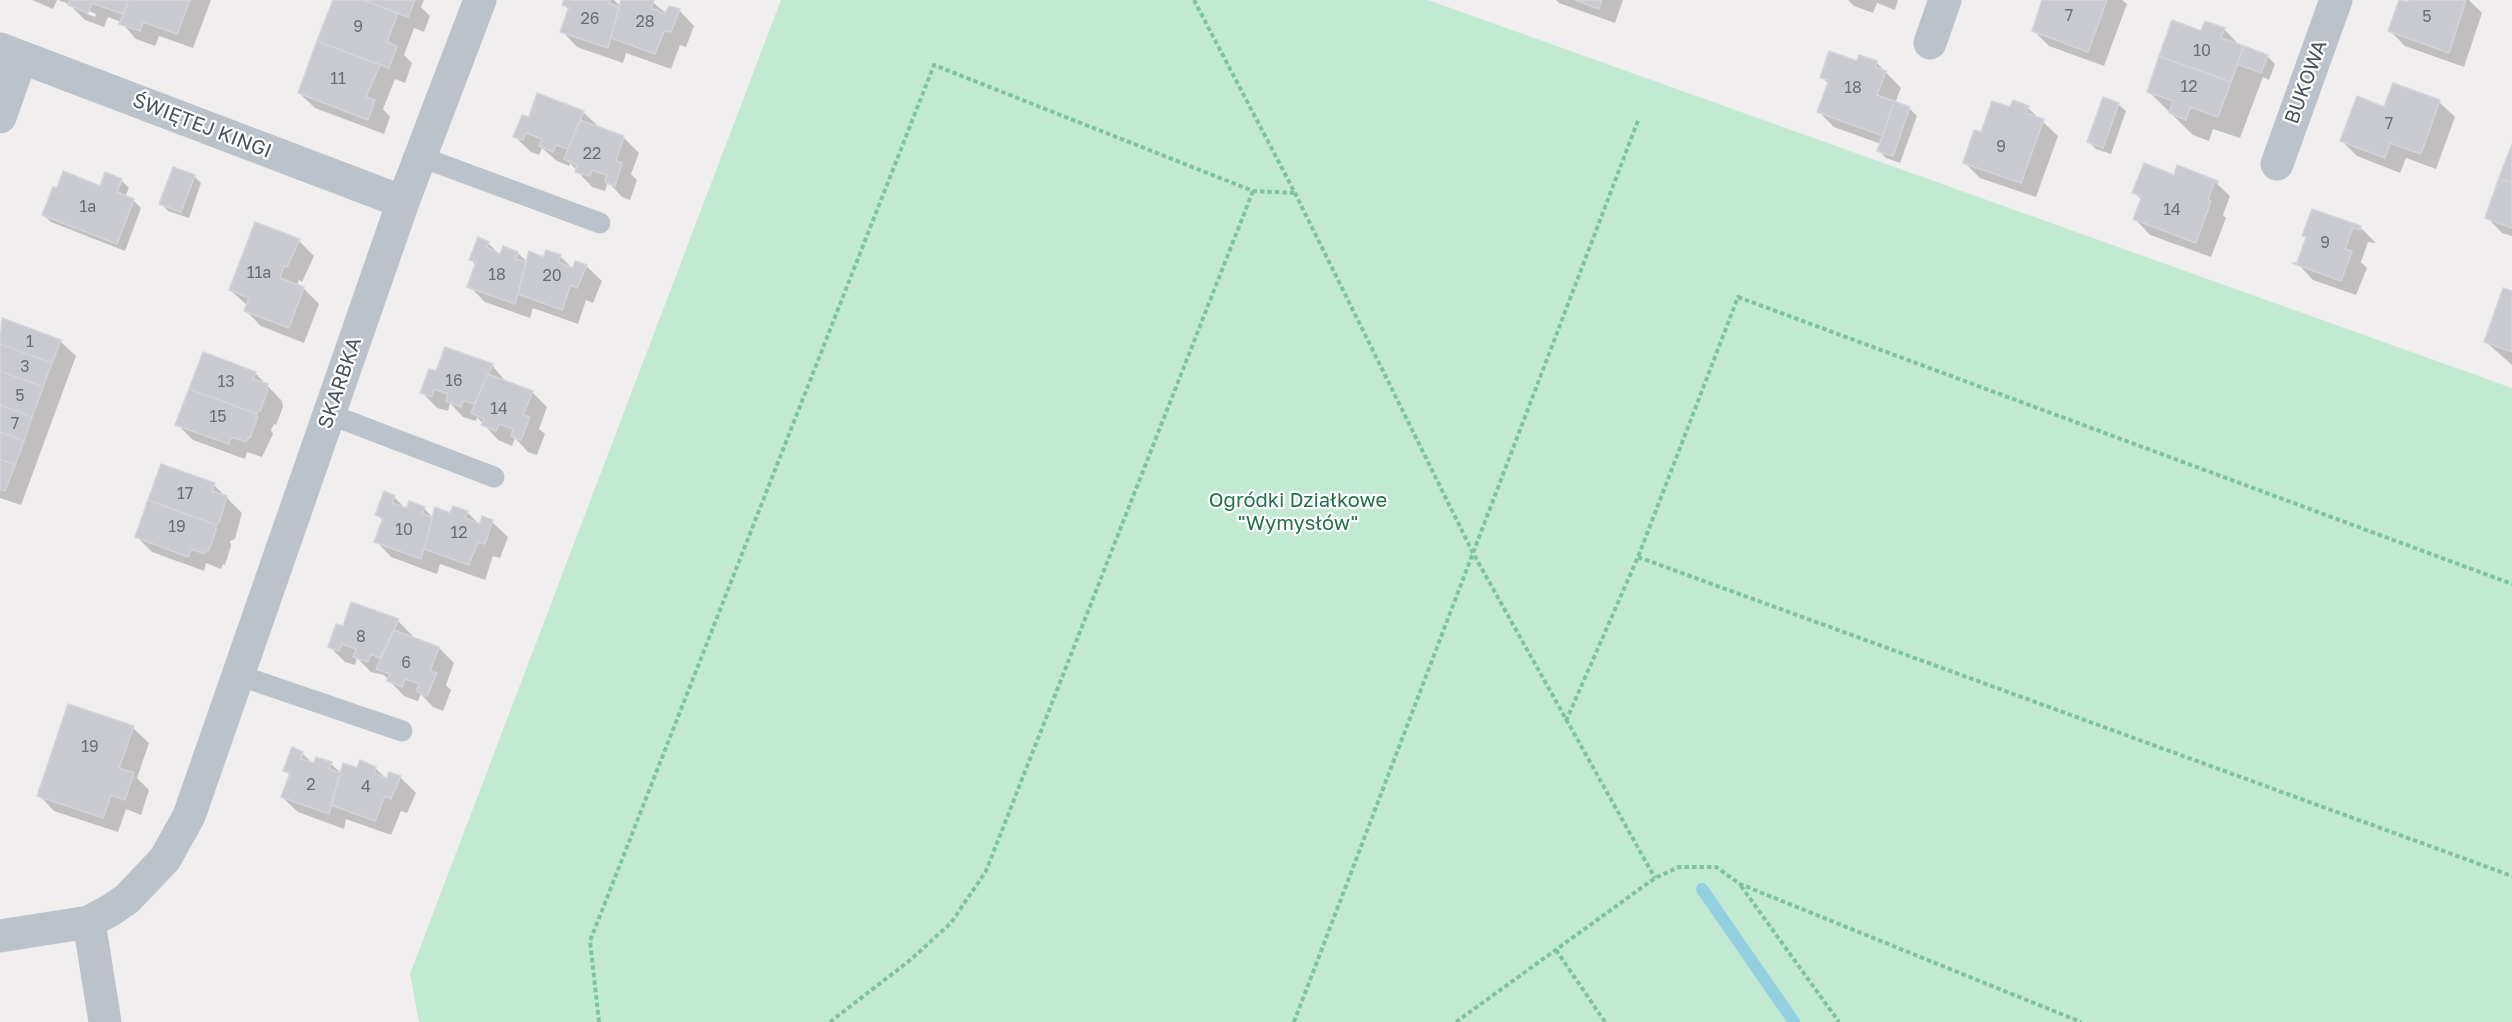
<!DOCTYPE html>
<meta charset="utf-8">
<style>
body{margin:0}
canvas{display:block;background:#f0eeee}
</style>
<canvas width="2512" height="1022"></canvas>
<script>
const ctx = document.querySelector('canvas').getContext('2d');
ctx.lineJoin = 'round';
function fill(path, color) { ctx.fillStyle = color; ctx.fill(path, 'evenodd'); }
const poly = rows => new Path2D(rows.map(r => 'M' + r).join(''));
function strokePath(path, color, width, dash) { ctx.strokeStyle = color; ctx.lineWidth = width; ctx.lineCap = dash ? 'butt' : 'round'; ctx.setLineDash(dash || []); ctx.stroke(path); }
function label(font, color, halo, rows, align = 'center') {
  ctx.font = font + ' "Golos Text",sans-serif'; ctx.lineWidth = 4.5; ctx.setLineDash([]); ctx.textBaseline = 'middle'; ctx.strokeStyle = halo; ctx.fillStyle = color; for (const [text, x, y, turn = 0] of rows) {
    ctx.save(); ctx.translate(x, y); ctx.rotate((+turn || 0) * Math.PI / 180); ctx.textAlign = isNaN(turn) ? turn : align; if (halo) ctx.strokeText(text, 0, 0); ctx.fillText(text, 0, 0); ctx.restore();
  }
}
const green = poly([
 [781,0,1428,0,2512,388,2512,1022,419,1022,410,974]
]);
const shadow = poly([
 [32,0,57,0,53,9],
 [58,0,211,0,193,48,159,36,155,46,136,39,121,22,108,17,104,27,85,20,69,4],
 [87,10,96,14,95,17,87,14],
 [335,0,424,0,421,7,430,16,424,32,414,28,404,55,412,63,405,83,395,79,383,109,390,117,384,134,315,108,299,93],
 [566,0,614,0,621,7,623,0,650,0,667,14,679,10,694,26,686,47,680,45,671,69,626,53,623,63,577,47,562,31,570,11,564,5],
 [1556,0,1623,0,1615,23,1559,3],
 [1848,0,1898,0,1895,10,1877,3,1873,13,1854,6],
 [2044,0,2122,0,2127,4,2104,66,2049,46,2033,30],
 [2410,0,2469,0,2482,13,2464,67,2405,46,2390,31],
 [2224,29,2241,47,2268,57,2275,64,2269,80,2263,77,2240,138,2213,129,2209,141,2193,135,2148,91],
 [1876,62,1901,88,1895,103,1909,108,1917,116,1900,163,1886,158,1879,150,1881,144,1834,127,1819,112,1829,84,1822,77,1858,63],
 [2439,102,2455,117,2436,169,2406,158,2400,173,2357,156,2342,141,2385,109],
 [2118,104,2126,111,2111,154,2096,149,2088,141],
 [2028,108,2058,136,2036,197,1980,178,1965,163,1982,133,2011,109],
 [583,112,599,127,623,137,639,153,631,174,637,180,630,200,622,197,611,185,607,184,605,191,592,187,570,163,569,166,557,161,542,148,539,155,531,152,515,137,530,119],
 [2512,149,2512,236,2502,233,2487,217],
 [194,176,201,183,189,218,168,211,161,203],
 [2174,176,2214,181,2230,196,2223,215,2226,218,2211,257,2150,235,2135,219,2142,200,2134,192],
 [121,180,129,188,125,197,133,200,141,208,125,251,51,222,43,215],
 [2313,211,2360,227,2376,243,2368,242,2361,262,2367,268,2356,295,2313,280,2298,264,2307,238,2304,235],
 [299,241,314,256,302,282,299,280,297,286,303,288,319,304,304,343,261,326,246,311,248,306,230,290],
 [488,243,501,256,518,253,528,263,544,259,547,252,561,257,574,270,586,266,602,281,593,303,586,300,578,324,533,308,530,318,485,302,469,286,476,266,471,260],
 [2512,293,2512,365,2486,342],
 [2,319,60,341,76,356,21,505,0,498],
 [492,365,506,382,532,392,547,407,539,429,545,434,537,455,528,452,515,438,512,446,498,440,477,417,476,421,463,417,450,403,448,411,437,408,422,392,437,373],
 [255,373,282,401,283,407,276,425,274,424,271,430,273,434,262,457,247,452,245,459,193,440,177,424],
 [214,485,242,513,235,539,230,541,231,546,225,565,223,564,221,569,206,563,204,571,152,552,136,536],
 [394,497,408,511,424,508,434,519,467,512,481,526,492,522,508,537,500,558,493,556,485,580,440,564,437,574,391,557,376,541,383,521,377,515],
 [398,621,413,636,413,638,439,648,454,663,446,685,451,690,443,711,433,707,421,694,418,701,404,696,384,675,371,672,357,658,355,665,345,662,330,647,343,628],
 [133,728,149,743,137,778,149,790,141,815,126,809,118,832,54,811,39,795],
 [302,753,313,764,331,764,342,774,375,768,388,780,400,777,416,793,407,813,401,811,391,835,346,819,344,829,298,812,282,797,290,776,285,770]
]);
const stream = poly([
 [1702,889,1794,1022]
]);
const building = poly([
 [70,0,129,0,123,14,92,3,88,13,68,5,70,0],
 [129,0,190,0,177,34,143,22,140,31,119,24,129,0],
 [333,0,363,0,398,13,387,42,397,46,389,68,317,41,333,0],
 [363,0,415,0,408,17,363,0],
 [564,0,610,0,609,3,619,7,608,48,560,32,569,7,562,5,564,0],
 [621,0,654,0,651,8,665,14,669,6,680,9,671,32,664,31,655,54,611,38,621,0],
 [1575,0,1602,0,1599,9,1575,0],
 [2042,0,2107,0,2088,52,2032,31,2042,0],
 [2399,0,2408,2,2408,0,2466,0,2449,53,2388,31,2399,0],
 [2172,20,2201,31,2205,21,2225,28,2221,38,2244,46,2231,82,2159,56,2172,20],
 [317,41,380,65,366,97,375,100,368,120,298,93,317,41],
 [2244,46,2268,55,2261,73,2237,64,2244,46],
 [1829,51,1857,61,1859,55,1877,61,1875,67,1886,71,1877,95,1894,101,1883,136,1817,112,1829,80,1820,78,1829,51],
 [2159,56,2231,82,2218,117,2190,107,2186,120,2169,113,2173,101,2147,92,2159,56],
 [2393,83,2440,100,2421,154,2390,143,2385,158,2340,141,2357,96,2384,107,2393,83],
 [537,93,584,111,568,149,556,145,553,152,539,146,542,139,526,133,523,140,513,137,522,115,529,117,537,93],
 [2103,97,2119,103,2103,148,2087,142,2103,97],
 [2013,100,2029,106,2026,113,2044,119,2021,183,1963,163,1974,130,1981,132,1992,101,2010,107,2013,100],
 [1894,101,1910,107,1893,156,1877,151,1894,101],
 [580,120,624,136,616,161,622,163,615,186,605,182,607,175,592,170,590,176,575,172,577,165,564,159,580,120],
 [2512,144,2512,183,2499,178,2512,144],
 [2144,163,2174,175,2177,165,2218,181,2218,183,2214,182,2208,200,2211,201,2196,243,2133,219,2142,196,2132,193,2144,163],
 [173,167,195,175,181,212,159,204,173,167],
 [63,171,100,186,105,172,122,179,117,192,134,199,117,244,42,215,53,187,57,188,63,171],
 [2499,178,2512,183,2512,228,2485,218,2499,178],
 [2312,209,2361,226,2360,230,2353,227,2345,249,2352,251,2341,281,2292,263,2297,263,2306,237,2302,236,2312,209],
 [255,222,300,239,287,267,284,266,280,278,304,287,289,328,244,311,249,298,229,290,255,222],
 [478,237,489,242,486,247,500,254,503,246,518,252,516,259,526,262,515,304,467,287,476,262,469,260,478,237],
 [546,250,561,255,558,262,573,268,575,261,587,265,577,288,571,285,562,310,518,294,529,251,543,257,546,250],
 [2503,288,2512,291,2512,352,2484,342,2503,288],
 [2,318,61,340,52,363,0,344,2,318],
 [0,344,52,363,43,387,0,371,0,344],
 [445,347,493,364,474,404,463,400,461,407,446,401,448,394,434,389,432,397,420,393,429,369,436,371,445,347],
 [203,352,256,372,253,379,268,384,266,389,268,390,260,411,258,410,257,414,189,389,203,352],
 [0,371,43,387,32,417,0,405,0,371],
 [488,374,533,391,523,415,530,417,521,440,511,436,513,429,499,424,496,431,481,425,484,419,471,413,488,374],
 [189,389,257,414,256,416,258,417,250,438,249,437,246,442,231,437,229,444,175,425,189,389],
 [0,405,32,417,24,441,0,432,0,405],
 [0,432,24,441,15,465,0,459,0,432],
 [0,459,15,465,5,491,0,489,0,459],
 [161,464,215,483,212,491,227,496,219,523,216,525,148,500,161,464],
 [384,491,395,496,392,503,407,508,409,501,425,507,422,514,433,517,421,559,374,542,383,518,375,515,384,491],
 [148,500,216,525,216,530,209,550,207,550,205,554,191,549,188,557,135,537,148,500],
 [453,506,468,511,465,518,480,524,482,516,493,520,485,544,478,542,469,565,424,549,435,507,450,513,453,506],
 [351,602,399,619,380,658,371,654,368,662,353,657,356,649,342,644,339,651,328,647,336,624,343,626,351,602],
 [394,630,439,647,430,671,437,673,427,696,416,691,419,684,405,679,402,687,387,681,390,674,376,669,394,630],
 [68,704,134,726,119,768,134,773,125,800,111,795,103,818,37,796,68,704],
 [292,747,303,752,301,759,314,763,316,757,332,762,329,769,340,773,329,814,281,797,290,773,283,771,292,747],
 [360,760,376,767,374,773,387,778,389,772,401,776,391,799,385,796,375,821,331,805,343,763,357,768,360,760]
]);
const path = poly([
 [1194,0,1295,193,1473,553,1655,878],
 [1638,557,2512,876],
 [1566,721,1638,557,1738,297,2512,584],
 [1741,886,1839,1022],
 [1556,950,1605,1022],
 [599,1022,590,941,934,65,1253,191,1295,193],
 [830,1022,909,961,951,923,986,871,1253,191],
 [1294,1022,1639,118],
 [1456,1022,1655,878,1679,867,1716,867,1740,884,2081,1022]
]);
const lane = poly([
 [421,157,600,223],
 [329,414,494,477],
 [238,675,402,731]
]);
const street = poly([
 [1930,43,1945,0],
 [0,49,403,202],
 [0,117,21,58],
 [2277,164,2336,0],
 [89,922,105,1022],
 [0,936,89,922,111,910,127,899,165,859,189,816,403,202,480,0]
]);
const numberNames = [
 ["7",2069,16],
 ["5",2427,17],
 ["26",590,19],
 ["28",645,22],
 ["9",358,27],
 ["10",2202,51],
 ["11",338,79],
 ["12",2189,87],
 ["18",1853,88],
 ["7",2389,124],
 ["9",2001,147],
 ["22",592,154],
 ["1a",88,207],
 ["14",2172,210],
 ["9",2325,243],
 ["11a",259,273],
 ["18",497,275],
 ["20",552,276],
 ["1",30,342],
 ["3",25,367],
 ["16",454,381],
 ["13",226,382],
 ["5",20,396],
 ["14",499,409],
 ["15",218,417],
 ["7",15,424],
 ["17",185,494],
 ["19",177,527],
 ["10",404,530],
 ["12",459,533],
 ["8",361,637],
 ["6",406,663],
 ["19",90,747],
 ["2",311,785],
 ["4",366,787]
];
const streetNames = [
 ["BUKOWA",2306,82,-70],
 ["ŚWIĘTEJ KINGI",202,126,21],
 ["SKARBKA",340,383,-71]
];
const parkNames = [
 ["Ogródki Działkowe",1298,501],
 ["\"Wymysłów\"",1298,524]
];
fill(green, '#c2e9d2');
fill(shadow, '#0003');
strokePath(stream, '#94cfe0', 12);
fill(building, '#c9cad0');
strokePath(building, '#d3d4d9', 1.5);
strokePath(path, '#7ec2a2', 4, [4.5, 3]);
strokePath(lane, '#bbc2c9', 21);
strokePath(street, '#bbc2c9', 33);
label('16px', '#696f77', null, numberNames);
label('20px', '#495159', '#fff', streetNames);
label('20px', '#23714c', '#fff', parkNames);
</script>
